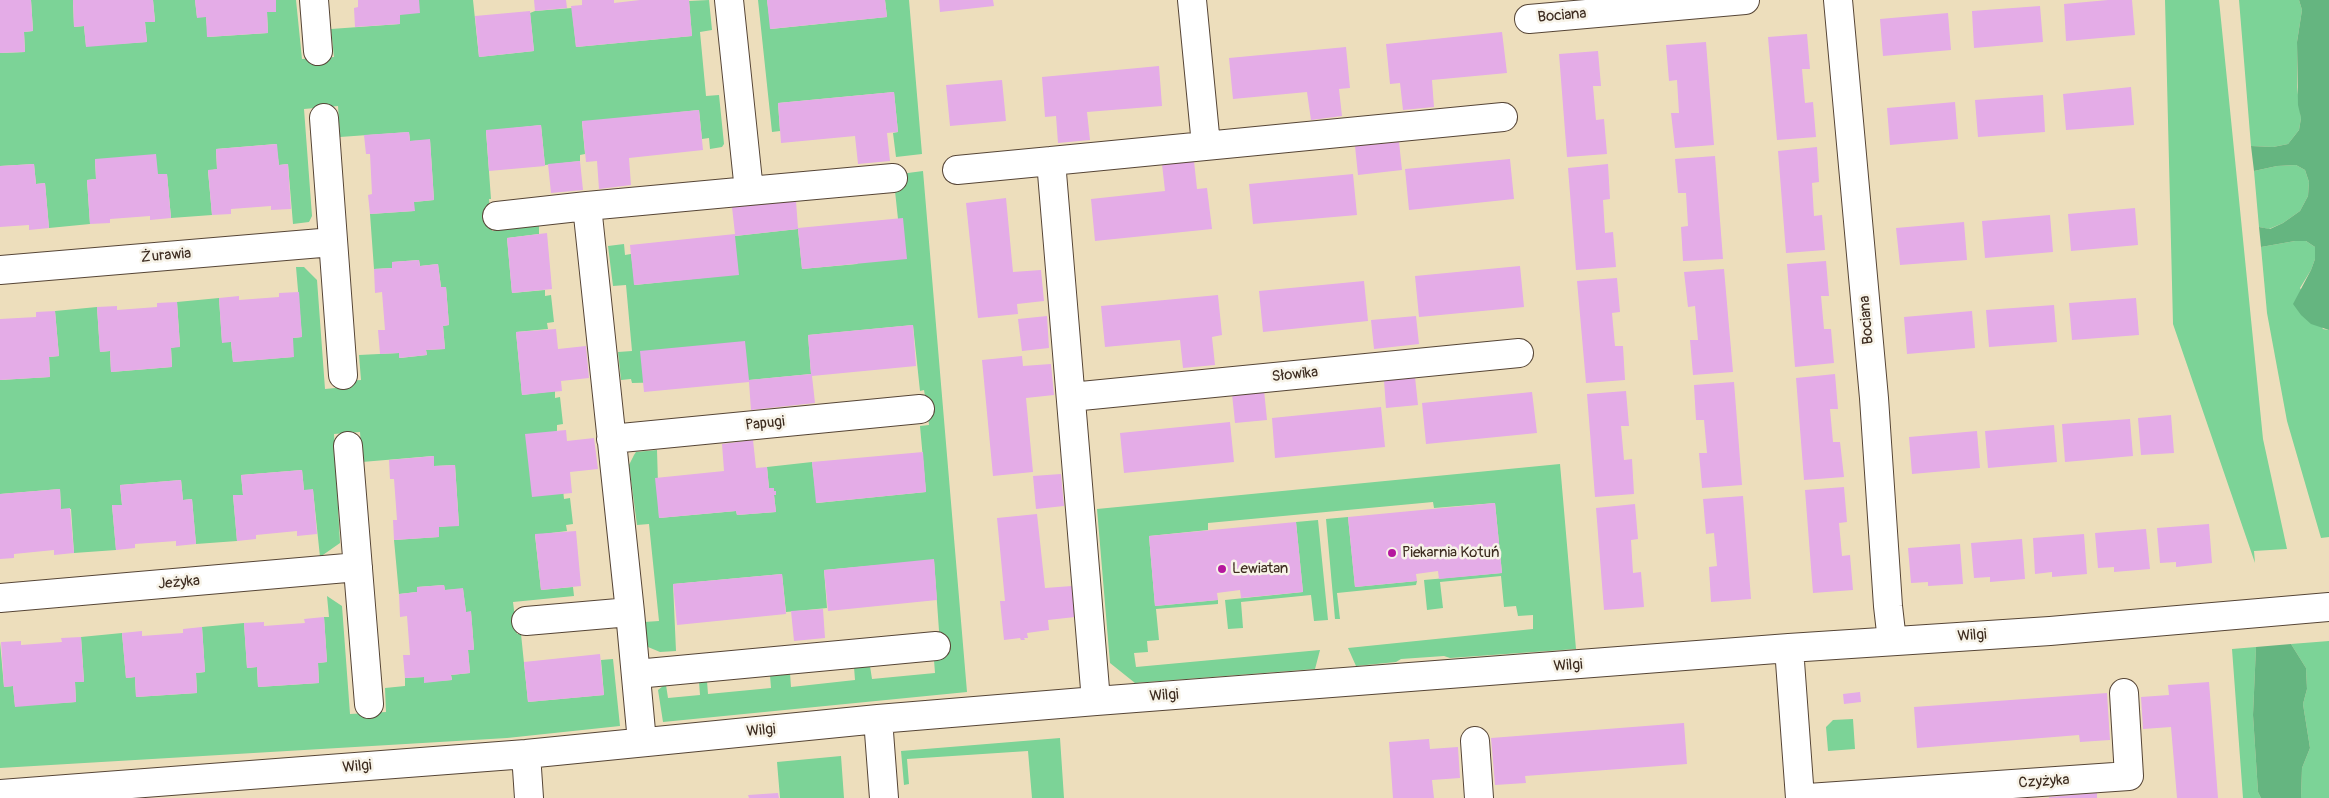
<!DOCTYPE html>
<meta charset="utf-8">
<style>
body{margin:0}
canvas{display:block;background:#eddebc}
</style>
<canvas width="2329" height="798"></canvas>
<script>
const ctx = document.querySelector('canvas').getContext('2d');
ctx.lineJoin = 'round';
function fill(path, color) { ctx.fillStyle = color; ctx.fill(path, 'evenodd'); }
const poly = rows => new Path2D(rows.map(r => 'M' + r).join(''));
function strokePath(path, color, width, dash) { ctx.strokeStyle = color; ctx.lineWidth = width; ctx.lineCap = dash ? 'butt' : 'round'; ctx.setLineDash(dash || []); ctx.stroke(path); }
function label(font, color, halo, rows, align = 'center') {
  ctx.font = font + ' Pangolin,sans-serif'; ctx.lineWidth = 5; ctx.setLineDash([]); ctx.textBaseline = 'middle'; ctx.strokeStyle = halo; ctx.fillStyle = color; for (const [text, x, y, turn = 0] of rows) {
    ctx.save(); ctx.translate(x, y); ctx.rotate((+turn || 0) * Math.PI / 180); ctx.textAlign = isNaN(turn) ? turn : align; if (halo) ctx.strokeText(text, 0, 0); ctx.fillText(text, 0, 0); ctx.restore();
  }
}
const green = poly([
 [31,0,73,0,74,27,84,26,86,46,147,42,145,22,155,21,153,0,195,0,197,17,206,17,208,37,268,33,267,12,276,12,276,0,296,0,302,59,334,57,331,29,400,24,400,15,419,0,473,0,479,57,534,51,530,13,535,11,572,8,576,47,692,36,689,1,709,0,712,30,700,32,706,96,719,95,724,144,722,147,710,149,709,138,702,139,699,110,582,122,585,154,580,155,580,161,545,165,541,125,486,131,491,199,489,199,492,231,539,226,539,234,507,238,512,293,545,290,545,296,551,295,554,322,547,323,548,329,516,332,522,395,555,391,555,398,560,397,563,424,557,425,557,431,564,499,570,498,573,524,566,525,567,531,535,535,541,590,573,587,574,596,513,602,517,634,521,634,528,702,604,695,601,660,613,659,620,726,507,738,0,768,0,642,4,687,13,686,15,706,76,702,75,682,84,681,81,637,122,633,126,678,135,677,136,697,197,693,196,673,205,672,202,627,244,623,247,668,257,667,258,687,319,683,318,663,327,662,324,617,329,617,327,596,342,606,350,714,386,712,385,688,405,686,405,678,424,677,424,682,452,680,451,675,470,673,468,650,474,649,471,612,466,612,463,589,445,590,444,585,417,587,417,592,399,594,394,540,439,537,439,527,459,525,455,465,434,466,433,456,362,462,360,432,334,434,340,543,320,557,313,490,304,490,302,470,241,475,243,495,233,495,237,541,196,544,192,499,183,500,181,480,120,485,122,505,112,505,116,550,74,553,71,509,61,509,60,489,0,494,0,380,50,377,49,357,59,356,55,311,97,307,100,352,110,351,111,372,172,367,171,348,180,346,177,302,219,298,222,342,231,342,233,362,293,357,293,338,302,337,296,267,304,267,317,280,325,389,346,387,346,381,361,380,359,355,399,353,400,358,427,355,426,350,445,349,443,326,449,325,446,287,441,287,438,264,420,266,419,260,392,262,392,268,374,269,370,214,414,211,414,202,434,200,430,140,410,141,409,132,340,137,338,106,304,109,312,216,309,222,293,224,288,164,279,165,276,144,216,149,217,169,208,171,212,215,171,218,167,174,158,174,95,159,96,179,87,180,90,224,49,228,45,183,36,184,34,164,0,166,0,53,25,52,24,32,33,31],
 [758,0,767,0,771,29,887,17,885,0,909,0,922,154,896,157,893,133,898,132,894,92,778,103,780,131,772,132],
 [2165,0,2219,0,2263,439,2287,549,2254,551,2255,563,2173,324],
 [2239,0,2299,0,2302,10,2297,42,2297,87,2301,118,2299,130,2288,144,2273,147,2251,146],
 [2296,165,2305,170,2309,182,2308,196,2300,211,2283,223,2269,229,2259,227,2254,171,2277,166],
 [923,171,967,692,663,722,658,690,663,686,666,685,668,698,700,695,699,682,707,681,708,694,771,688,770,675,790,673,791,687,855,680,854,667,870,666,872,679,935,673,934,660,941,659,934,560,824,570,827,608,786,612,782,574,673,584,676,651,660,652,648,647,646,643,644,622,659,621,649,524,637,525,629,465,634,455,636,452,657,450,659,518,736,511,737,515,776,512,774,495,776,492,774,491,773,488,769,488,767,467,812,462,817,503,926,492,920,426,929,425,927,408,924,390,920,391,913,325,808,335,811,374,749,380,632,383,631,379,621,380,618,352,632,351,626,285,613,286,608,246,624,244,625,255,631,254,635,285,712,277,735,236,798,229,802,269,857,264,898,219,895,191,901,191,900,174],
 [2295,241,2306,241,2315,247,2315,259,2311,270,2300,288,2323,329,2329,330,2329,537,2321,538,2287,421,2267,313,2261,247],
 [1560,464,1576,649,1450,658,1444,656,1401,659,1396,662,1356,666,1348,648,1533,629,1533,615,1518,616,1516,606,1504,607,1501,576,1440,582,1443,608,1427,610,1424,580,1502,573,1495,503,1434,508,1433,502,1208,523,1208,530,1149,536,1155,606,1218,600,1218,604,1156,609,1159,640,1147,641,1148,652,1134,653,1136,667,1320,650,1315,669,1135,683,1110,663,1097,509],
 [1348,517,1355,587,1417,581,1416,585,1337,593,1340,619,1335,619,1326,519],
 [1318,520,1328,620,1314,621,1311,595,1241,602,1243,628,1228,629,1225,600,1303,592,1296,522],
 [2329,641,2329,798,2301,798,2302,768,2310,748,2303,704,2307,689,2306,668,2291,644],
 [2256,647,2253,715,2258,792,2261,798,2243,798,2232,649],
 [1853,719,1855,749,1828,751,1826,727,1833,720],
 [1060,738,1064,798,1032,798,1028,751,907,759,909,784,904,785,901,751],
 [841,756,844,798,780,798,777,762]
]);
const forest = poly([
 [2299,0,2329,0,2329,330,2311,324,2301,315,2293,304,2311,270,2315,259,2315,247,2306,241,2295,241,2261,247,2259,227,2270,229,2283,223,2300,211,2308,196,2309,182,2305,170,2296,165,2277,166,2254,171,2251,146,2273,147,2288,144,2299,130,2301,118,2298,105,2297,42,2302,10],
 [2291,644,2306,668,2307,689,2303,704,2310,748,2302,768,2301,798,2261,798,2258,792,2253,715,2256,647]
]);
const building = poly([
 [0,0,31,0,33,31,24,32,25,52,0,53],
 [73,0,153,0,155,22,145,22,147,42,86,47,84,26,74,27],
 [195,0,276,0,276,12,267,12,268,33,207,37,206,17,197,18],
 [358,0,419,0,420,13,400,15,400,24,355,27,354,8,358,7],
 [534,0,566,0,567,8,535,11],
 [582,0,614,0,614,3,640,0,689,0,692,36,576,47,571,6,582,5],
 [767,0,885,0,887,17,770,29],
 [939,0,993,0,994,6,940,12],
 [2108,0,2132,0,2135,35,2066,41,2064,4],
 [2040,6,2043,42,1974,48,1972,11],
 [530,11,534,51,479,57,475,16],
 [1948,13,1951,50,1883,56,1880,19],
 [1502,32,1507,73,1432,80,1434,107,1403,110,1400,83,1390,84,1386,44],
 [1807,34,1810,69,1802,69,1805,103,1813,102,1816,137,1777,140,1768,37],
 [1706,42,1714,145,1675,148,1671,113,1679,113,1677,80,1669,81,1666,45],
 [1346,47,1350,88,1339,89,1342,116,1311,120,1307,92,1233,99,1229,58],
 [1598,51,1601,86,1593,86,1596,120,1604,119,1607,154,1567,157,1559,54],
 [1159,66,1162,106,1087,112,1090,140,1058,143,1056,116,1045,117,1042,77],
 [1002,80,1006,121,950,126,946,85],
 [2131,87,2134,125,2066,130,2063,94],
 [894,92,898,132,887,133,890,161,858,164,855,136,781,143,778,103],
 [2043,95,2045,132,1978,137,1975,100],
 [1955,102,1958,139,1890,145,1887,108],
 [699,110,703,150,629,158,631,185,599,189,597,161,586,162,582,121],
 [541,125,545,166,489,171,486,130],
 [409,132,410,141,430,139,434,200,414,202,415,211,370,214,368,195,372,194,370,154,366,154,364,135],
 [1399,142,1402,170,1358,175,1355,146],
 [277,144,279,165,288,164,291,209,271,210,271,206,231,209,231,214,212,215,208,170,217,169,216,149],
 [1817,147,1819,182,1812,183,1814,216,1822,215,1825,250,1786,253,1778,151],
 [156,154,158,174,167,174,171,218,150,220,150,216,110,219,110,223,90,224,87,180,96,179,95,159],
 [1715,156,1723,259,1683,261,1681,227,1688,226,1686,193,1678,193,1675,159],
 [1510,159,1514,199,1409,210,1405,169],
 [580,161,583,190,551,193,548,164],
 [1194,161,1197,189,1207,188,1212,229,1095,241,1091,199,1165,191,1162,164],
 [34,164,36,184,45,183,49,228,29,230,29,225,0,227,0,166],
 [1608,164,1610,199,1603,200,1605,233,1613,232,1616,267,1576,270,1568,168],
 [1353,174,1357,215,1253,224,1249,184],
 [1006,198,1013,272,1041,270,1044,301,1017,304,1018,314,978,318,966,203],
 [796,201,798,228,903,218,907,259,802,269,798,229,735,236,739,275,634,285,630,245,735,234,732,207],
 [2135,208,2138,245,2071,251,2068,214],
 [2050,215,2053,252,1985,258,1982,221],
 [1964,222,1967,260,1900,265,1896,228],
 [547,233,552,289,512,293,507,238],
 [419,260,420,266,438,264,441,287,446,287,449,325,443,326,445,349,426,350,427,355,399,358,399,353,380,354,378,330,385,330,382,292,375,293,374,269,392,268,392,262],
 [1826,261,1829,296,1821,296,1824,329,1831,329,1834,363,1795,367,1787,264],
 [1520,266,1524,307,1419,317,1415,276],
 [1724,269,1733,372,1693,375,1690,340,1698,340,1695,306,1688,307,1684,272],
 [1617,278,1620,312,1612,313,1615,346,1623,346,1625,380,1586,383,1577,281],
 [1364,281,1368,321,1263,332,1259,291],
 [299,292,302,337,293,338,294,357,233,362,231,342,222,343,219,298,239,296,239,300,279,297,279,293],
 [1218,295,1222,335,1212,337,1215,365,1183,368,1180,340,1105,347,1101,306],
 [2136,298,2139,335,2072,340,2069,303],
 [177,302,180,347,171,348,172,367,111,372,110,351,100,352,97,307,117,306,117,310,157,307,157,303],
 [2054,305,2057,342,1989,347,1986,310],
 [55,311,59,356,49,357,50,377,0,380,0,319,36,317,36,312],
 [1972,311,1975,348,1907,354,1904,317],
 [1047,316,1049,348,1022,351,1018,319],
 [1416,316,1419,344,1374,349,1371,320],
 [913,325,916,366,812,376,815,403,751,410,749,382,644,392,640,351,745,341,749,380,811,374,808,335],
 [556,329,558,349,586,346,589,378,561,381,562,391,522,395,516,332],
 [1022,356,1023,366,1051,364,1054,395,1026,398,1033,472,993,476,982,360],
 [1835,374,1838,409,1830,409,1833,442,1840,442,1844,477,1804,480,1796,378],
 [1415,377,1418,405,1386,408,1384,380],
 [1734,382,1742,485,1702,488,1699,453,1707,453,1704,420,1696,420,1694,385],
 [1264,390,1267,420,1235,423,1232,394],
 [1626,391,1629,426,1621,426,1624,460,1632,459,1634,494,1595,497,1587,394],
 [1532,392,1537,433,1426,444,1422,403],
 [1381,407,1385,447,1275,458,1272,418],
 [2171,415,2174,453,2141,455,2138,418],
 [2130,419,2133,456,2065,462,2062,424],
 [1230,422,1234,462,1124,473,1120,433],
 [2054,425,2057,462,1988,468,1985,431],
 [566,430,567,441,594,438,598,469,570,472,572,493,532,497,525,434],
 [1977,431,1980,468,1912,474,1909,437],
 [753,440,756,468,767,467,769,488,774,488,774,491,776,491,776,495,774,495,776,512,737,515,736,511,659,518,655,478,724,471,722,444],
 [923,452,926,492,816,503,812,462],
 [434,456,434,466,455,465,459,526,439,527,439,537,394,540,393,520,397,520,394,479,390,479,389,460],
 [302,470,304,490,313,489,317,534,297,536,297,531,256,535,256,539,237,541,233,495,243,495,241,475],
 [1061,474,1064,506,1036,509,1033,476],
 [181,480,183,500,192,499,196,544,176,546,176,541,135,544,135,548,116,550,112,505,122,505,120,485],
 [1844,487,1847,522,1839,523,1842,556,1850,555,1853,590,1813,593,1805,490],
 [60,489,61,509,70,508,74,553,54,555,54,550,14,554,14,558,0,559,0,494],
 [1743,496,1751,599,1711,602,1709,567,1717,566,1714,533,1706,534,1703,499],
 [1495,503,1502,573,1439,579,1438,571,1416,574,1417,581,1355,587,1348,517],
 [1635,504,1638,539,1631,540,1633,573,1641,572,1644,607,1604,610,1596,508],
 [1037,514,1045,588,1072,586,1075,617,1048,620,1049,630,1027,633,1028,638,1024,638,1025,640,1021,640,1020,638,1004,640,1000,601,1005,601,997,518],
 [1296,522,1303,592,1241,598,1240,590,1217,593,1218,600,1155,606,1149,536],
 [2209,524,2212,563,2176,567,2176,562,2160,563,2157,528],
 [2146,529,2150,569,2114,572,2114,567,2098,568,2095,533],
 [576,531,581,586,541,590,535,534],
 [2084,534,2087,574,2052,577,2052,572,2035,574,2033,538],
 [2022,539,2025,579,1990,582,1990,577,1974,578,1971,543],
 [1960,544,1963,584,1928,586,1928,582,1911,583,1908,548],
 [934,559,937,600,828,611,824,570],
 [782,574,786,614,677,625,673,584],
 [444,585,445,590,463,588,466,612,471,611,474,650,468,650,470,673,451,675,452,680,424,683,424,677,405,678,403,655,410,655,407,616,400,617,399,594,417,592,417,587],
 [823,609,825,638,794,641,791,611],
 [324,617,327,662,318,663,319,683,258,687,257,667,247,668,244,623,264,622,264,626,305,623,304,619],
 [202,627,205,672,196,673,197,693,136,697,135,677,126,678,122,633,142,631,142,636,183,633,183,629],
 [81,637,84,682,75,682,76,702,15,707,13,686,4,687,1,642,21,641,21,645,62,642,61,638],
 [600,654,604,695,528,702,524,662],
 [2209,682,2218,798,2177,798,2171,727,2143,729,2141,697,2169,695,2168,685],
 [1860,692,1861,702,1844,704,1843,694],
 [2107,693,2110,740,2080,742,2079,735,1917,748,1914,707],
 [1684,723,1687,764,1525,776,1526,783,1495,785,1491,738],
 [1429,739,1430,749,1458,747,1460,778,1432,780,1434,798,1393,798,1389,742],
 [778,793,779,798,749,798,748,795],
 [2097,793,2097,798,2049,798,2049,797]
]);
const minor = poly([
 [314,0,318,51],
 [1192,0,1206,145],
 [1838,0,1874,398,1888,606,1892,641],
 [1529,19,1745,0],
 [324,118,343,375],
 [957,170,1051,161],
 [749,191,893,178],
 [497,216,587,206],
 [0,270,333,242],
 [1071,397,1519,353],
 [611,439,920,409],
 [348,446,369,704],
 [0,598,358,567],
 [526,621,630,612],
 [1789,648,1800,798],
 [636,674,936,646],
 [1096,701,1051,161,1503,117],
 [878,719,884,798],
 [1475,741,1479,798],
 [642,742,630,612,587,206,749,191,729,0],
 [526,754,529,798],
 [0,794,526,754,878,719,1096,701,1789,648,2050,631,2329,607],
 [1808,798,2129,776,2124,693]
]);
const markers = [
 [1392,553,5,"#b5179e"],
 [1222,569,5,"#b5179e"]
];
const streetNames = [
 ["Bociana",1562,16,-5],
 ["Żurawia",166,256,-5],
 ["Bociana",1867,320,-95],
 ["Słowika",1295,375,-6],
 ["Papugi",765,424,-6],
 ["Jeżyka",179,583,-5],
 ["Wilgi",1972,636,-4],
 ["Wilgi",1568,666,-4],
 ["Wilgi",1164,696,-4],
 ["Wilgi",761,731,-5],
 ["Wilgi",357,767,-5],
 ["Czyżyka",2044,782,-4]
];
const poiNames = [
 ["Piekarnia Kotuń",1402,553],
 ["Lewiatan",1232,569]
];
fill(green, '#7cd397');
fill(forest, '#65b580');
fill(building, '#e4ace7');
strokePath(minor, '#564536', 30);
strokePath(minor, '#fff', 28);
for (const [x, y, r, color] of markers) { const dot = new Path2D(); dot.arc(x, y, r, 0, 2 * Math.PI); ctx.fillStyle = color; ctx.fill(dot); strokePath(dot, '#f7f3e8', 2); }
label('15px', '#3b2a1e', '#f7f3e8', streetNames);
label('15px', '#3b2a1e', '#f7f3e8', poiNames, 'left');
</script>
